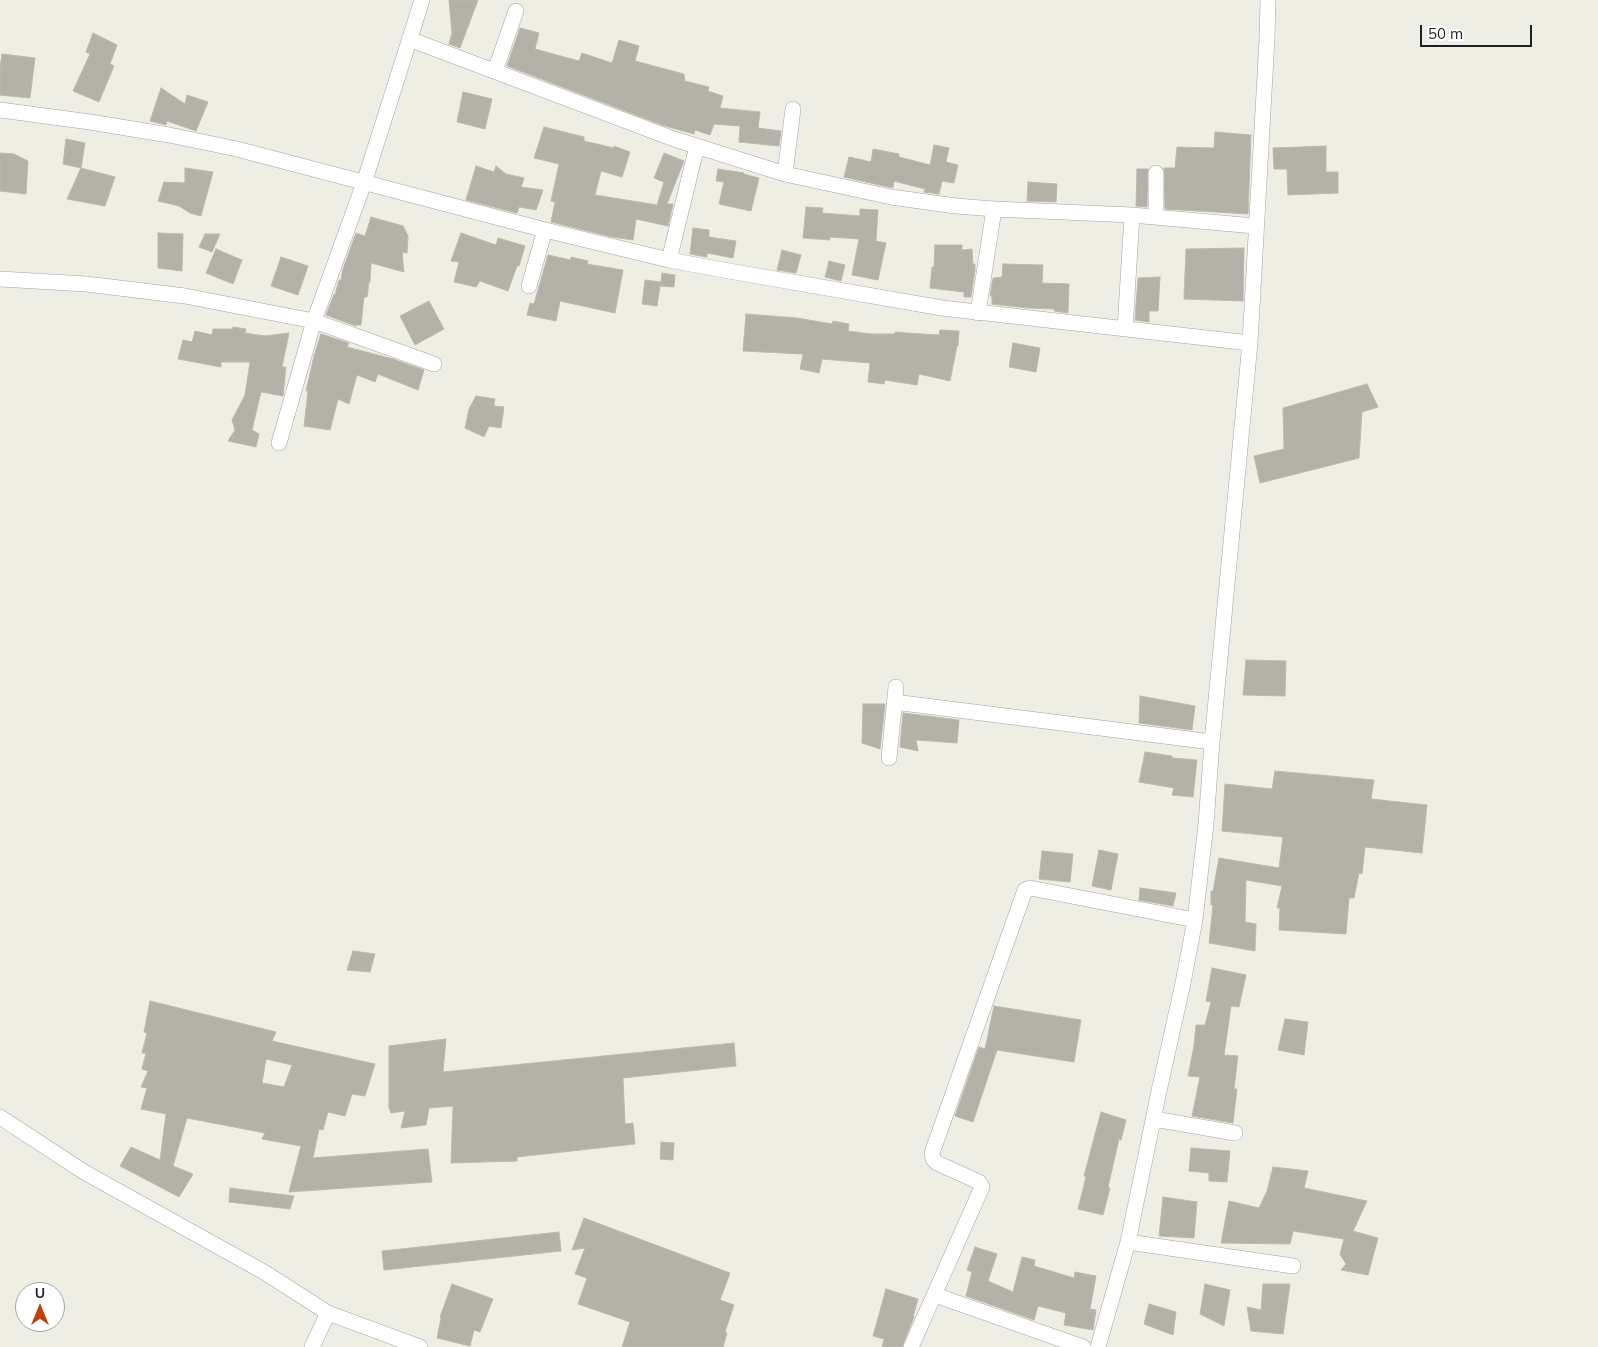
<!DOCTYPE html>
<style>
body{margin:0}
#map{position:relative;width:1598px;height:1347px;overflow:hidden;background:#efeee5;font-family:Mulish,sans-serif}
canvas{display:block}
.north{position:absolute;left:15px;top:1282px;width:50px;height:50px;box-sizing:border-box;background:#fff;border:1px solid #a5a5a5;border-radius:50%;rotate:0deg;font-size:14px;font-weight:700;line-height:20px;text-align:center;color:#1f1f1f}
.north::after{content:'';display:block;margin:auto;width:18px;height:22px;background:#bf400e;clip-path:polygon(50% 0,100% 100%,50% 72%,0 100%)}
.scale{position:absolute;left:1420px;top:25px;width:112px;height:22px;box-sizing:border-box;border:2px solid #1f1f1f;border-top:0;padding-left:6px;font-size:15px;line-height:18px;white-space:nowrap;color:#1f1f1f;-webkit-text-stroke:4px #fff;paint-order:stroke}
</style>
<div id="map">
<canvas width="1598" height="1347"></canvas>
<div class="north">U</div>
<div class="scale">50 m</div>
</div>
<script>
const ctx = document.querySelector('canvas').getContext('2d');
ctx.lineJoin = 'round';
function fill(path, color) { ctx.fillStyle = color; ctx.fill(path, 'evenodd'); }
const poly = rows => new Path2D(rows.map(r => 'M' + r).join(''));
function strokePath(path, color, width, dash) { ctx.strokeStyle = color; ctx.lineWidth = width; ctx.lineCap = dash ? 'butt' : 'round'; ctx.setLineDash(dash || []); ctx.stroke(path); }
const building = poly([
 [449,0,478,0,460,48,449,44,452,33,449,0],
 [520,28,539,33,535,49,579,61,582,53,612,63,619,40,639,46,635,61,684,74,685,81,709,87,708,91,723,96,720,108,760,112,758,128,781,131,779,146,739,142,740,126,714,124,710,135,695,130,694,134,662,125,507,66,520,28],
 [93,33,117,45,110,64,114,66,99,102,73,91,90,54,86,52,93,33],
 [2,54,35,58,30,98,0,95,0,67,2,54],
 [161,88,185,104,187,95,208,102,196,131,167,121,166,125,150,121,161,88],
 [463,92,492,99,485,129,457,122,463,92],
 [544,127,584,137,584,141,614,148,614,146,630,152,622,177,601,171,595,195,657,205,664,182,654,178,664,153,684,161,667,204,673,204,668,226,636,219,633,240,612,237,551,222,555,202,551,201,559,164,534,158,544,127],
 [1215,132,1251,135,1248,214,1165,209,1164,168,1175,168,1177,147,1214,148,1215,132],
 [66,139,85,143,81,168,63,164,66,139],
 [934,145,949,148,946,162,958,165,954,183,942,181,939,194,924,192,925,189,894,181,893,188,844,177,849,157,871,162,873,149,899,154,899,157,930,165,934,145],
 [1326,146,1326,172,1338,172,1338,193,1288,195,1287,169,1274,169,1273,148,1326,146],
 [0,153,14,154,28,161,26,194,0,191,0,153],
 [476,166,494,172,496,166,506,174,524,178,521,187,543,190,536,210,519,207,517,213,466,200,476,166],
 [81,168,115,177,105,206,67,199,81,168],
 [185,168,213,172,201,216,190,213,179,206,158,201,164,182,185,183,185,168],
 [718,169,744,173,744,174,759,178,751,211,719,204,724,182,716,181,718,169],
 [1137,169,1148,169,1147,207,1136,206,1137,169],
 [1028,182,1057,184,1056,202,1027,201,1028,182],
 [806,207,823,208,822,213,860,216,860,209,878,210,876,241,886,243,878,280,852,275,859,239,830,237,830,240,803,238,806,207],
 [371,217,403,226,408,236,407,253,402,252,404,272,371,263,370,282,369,282,367,297,364,297,361,325,356,325,356,326,326,315,334,294,335,295,339,280,341,280,343,269,356,233,365,236,371,217],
 [693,228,709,230,709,237,736,241,733,258,707,253,707,257,690,254,693,228],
 [158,233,183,234,182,271,158,268,158,233],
 [461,233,496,245,498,238,525,246,519,266,517,266,508,291,480,281,476,287,454,282,459,262,451,261,461,233],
 [205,234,220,234,212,252,199,247,205,234],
 [935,245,962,245,962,250,972,249,973,264,975,264,975,270,971,297,964,297,964,292,930,288,932,267,934,267,935,245],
 [1244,248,1243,301,1184,299,1186,249,1244,248],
 [216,249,242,260,233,284,206,273,216,249],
 [782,250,801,255,796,273,777,270,782,250],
 [548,255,571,260,571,257,588,261,587,264,623,270,615,313,560,301,556,321,527,315,530,303,534,304,548,255],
 [281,257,308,266,298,295,271,286,281,257],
 [829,261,845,265,841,281,825,277,829,261],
 [1003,264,1043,265,1042,283,1069,284,1068,313,1054,311,1055,309,1028,308,992,304,992,296,990,296,993,278,1002,277,1003,264],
 [662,273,675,275,674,287,660,286,657,306,642,304,645,280,661,282,662,273],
 [1160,277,1158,311,1149,311,1149,322,1135,320,1138,278,1160,277],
 [429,301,444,329,415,345,400,316,429,301],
 [746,314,797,318,832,324,833,321,849,324,848,331,871,334,895,334,895,332,907,333,939,335,940,330,959,331,958,346,957,346,950,381,919,374,917,385,885,380,884,384,868,382,870,363,822,359,819,373,800,369,803,354,743,351,746,314],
 [233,327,246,329,245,333,265,336,289,333,282,367,286,367,283,396,261,392,252,430,259,434,256,447,228,441,235,430,232,420,245,395,250,362,221,362,221,367,178,359,183,340,192,342,195,331,212,335,213,329,233,329,233,327],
 [321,334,349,343,347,347,393,359,424,370,418,390,378,374,375,382,357,375,349,404,338,399,330,430,304,426,308,391,306,391,314,356,321,334],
 [1013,343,1040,348,1036,372,1009,367,1013,343],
 [1367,384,1378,407,1362,412,1359,458,1260,483,1254,456,1284,449,1283,408,1367,384],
 [476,396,495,399,494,406,504,407,501,428,489,426,484,437,465,428,469,409,476,396],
 [1246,660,1286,661,1285,696,1243,695,1246,660],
 [1140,696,1195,706,1192,730,1139,723,1140,696],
 [863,704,885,704,880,749,862,743,863,704],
 [903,713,959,720,957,743,916,740,918,751,900,747,903,713],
 [1145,752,1172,756,1172,758,1197,760,1193,797,1172,795,1174,788,1139,782,1145,752],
 [1275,771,1374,780,1371,799,1427,805,1422,853,1365,847,1362,874,1359,873,1354,898,1349,898,1346,934,1279,930,1280,908,1277,908,1282,886,1246,880,1245,922,1256,924,1255,951,1209,943,1213,905,1211,905,1211,891,1213,891,1219,858,1279,868,1283,837,1222,831,1225,784,1272,789,1275,771],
 [1099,850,1118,854,1111,890,1092,886,1099,850],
 [1042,851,1073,854,1070,882,1039,879,1042,851],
 [1140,888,1176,893,1173,906,1139,900,1140,888],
 [353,951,375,954,370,972,347,970,353,951],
 [1212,968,1246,975,1239,1007,1231,1006,1224,1055,1238,1056,1234,1089,1237,1089,1233,1123,1192,1116,1200,1077,1188,1076,1194,1046,1196,1025,1205,1025,1211,1002,1206,1001,1212,968],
 [150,1001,276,1032,272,1041,375,1064,365,1096,352,1094,345,1116,328,1112,323,1130,319,1129,313,1158,428,1149,432,1182,289,1192,301,1146,262,1139,265,1133,187,1118,173,1166,193,1174,179,1197,120,1166,131,1147,160,1160,166,1114,141,1109,147,1088,141,1087,148,1071,142,1069,146,1053,142,1053,147,1033,144,1032,150,1001],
 [266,1059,292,1065,284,1087,262,1083,266,1059],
 [994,1006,1081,1020,1074,1062,997,1050,973,1122,955,1116,979,1047,985,1049,994,1006],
 [1285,1019,1308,1022,1304,1055,1278,1050,1285,1019],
 [446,1039,443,1072,734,1043,736,1066,623,1078,625,1124,633,1123,635,1144,517,1157,517,1161,451,1163,453,1106,429,1108,426,1125,401,1128,405,1111,391,1113,389,1108,389,1046,446,1039],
 [1101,1112,1126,1120,1121,1140,1119,1139,1108,1187,1110,1188,1103,1215,1078,1209,1086,1177,1084,1176,1101,1112],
 [661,1142,674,1143,673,1160,660,1159,661,1142],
 [1191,1148,1230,1151,1227,1182,1209,1181,1209,1173,1189,1171,1191,1148],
 [1273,1167,1308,1171,1304,1188,1367,1201,1353,1231,1378,1238,1368,1275,1341,1270,1346,1264,1340,1254,1344,1239,1293,1231,1290,1244,1221,1243,1229,1201,1259,1208,1267,1191,1273,1167],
 [230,1188,294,1196,290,1209,229,1202,230,1188],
 [1163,1197,1197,1202,1194,1238,1159,1236,1163,1197],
 [584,1218,730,1273,720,1300,734,1305,725,1332,727,1333,723,1347,622,1347,630,1322,578,1304,587,1278,575,1274,585,1248,572,1250,584,1218],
 [559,1232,561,1251,384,1270,382,1251,559,1232],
 [975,1247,997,1254,988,1281,1013,1292,1022,1257,1035,1260,1034,1266,1074,1278,1075,1272,1096,1276,1090,1309,1096,1310,1093,1330,1064,1325,1066,1313,1038,1306,1034,1320,966,1296,972,1272,967,1270,975,1247],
 [452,1284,493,1299,480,1332,474,1330,470,1346,437,1338,441,1318,440,1317,452,1284],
 [1205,1284,1230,1290,1224,1326,1200,1314,1205,1284],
 [1263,1284,1290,1284,1283,1334,1251,1331,1247,1307,1261,1310,1263,1284],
 [886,1289,918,1299,913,1317,914,1317,902,1347,882,1347,884,1339,873,1336,886,1289],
 [1149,1304,1176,1312,1173,1335,1144,1324,1149,1304]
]);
const minor = poly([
 [409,39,674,139,785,174,891,197,956,206,994,209,1132,215,1255,226],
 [495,71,516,11],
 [0,110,90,122,169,135,237,149,545,230,669,260,729,271,942,308,1250,343],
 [1156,173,1156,217],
 [785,174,793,109],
 [669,260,697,146],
 [0,279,86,284,185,296,314,321,434,364],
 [529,286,545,230],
 [978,313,994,209],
 [1125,329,1132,215],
 [279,443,314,321,364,183,422,0],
 [894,702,1212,742],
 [889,758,896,687],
 [0,1117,84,1172,264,1272,328,1313,420,1347],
 [1154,1119,1235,1133],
 [1128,1242,1293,1266],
 [935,1295,1083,1347],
 [312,1347,328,1313],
 [911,1347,982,1187,979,1182,937,1163,933,1159,932,1153,1025,890,1030,888,1195,920],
 [1098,1347,1128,1242,1159,1091,1183,983,1195,920,1206,824,1212,742,1250,343,1267,39,1268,0]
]);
fill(building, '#b4b1a8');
strokePath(building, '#bfb9a9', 1);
strokePath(minor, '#a3a3a3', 16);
strokePath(minor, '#fff', 15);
</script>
